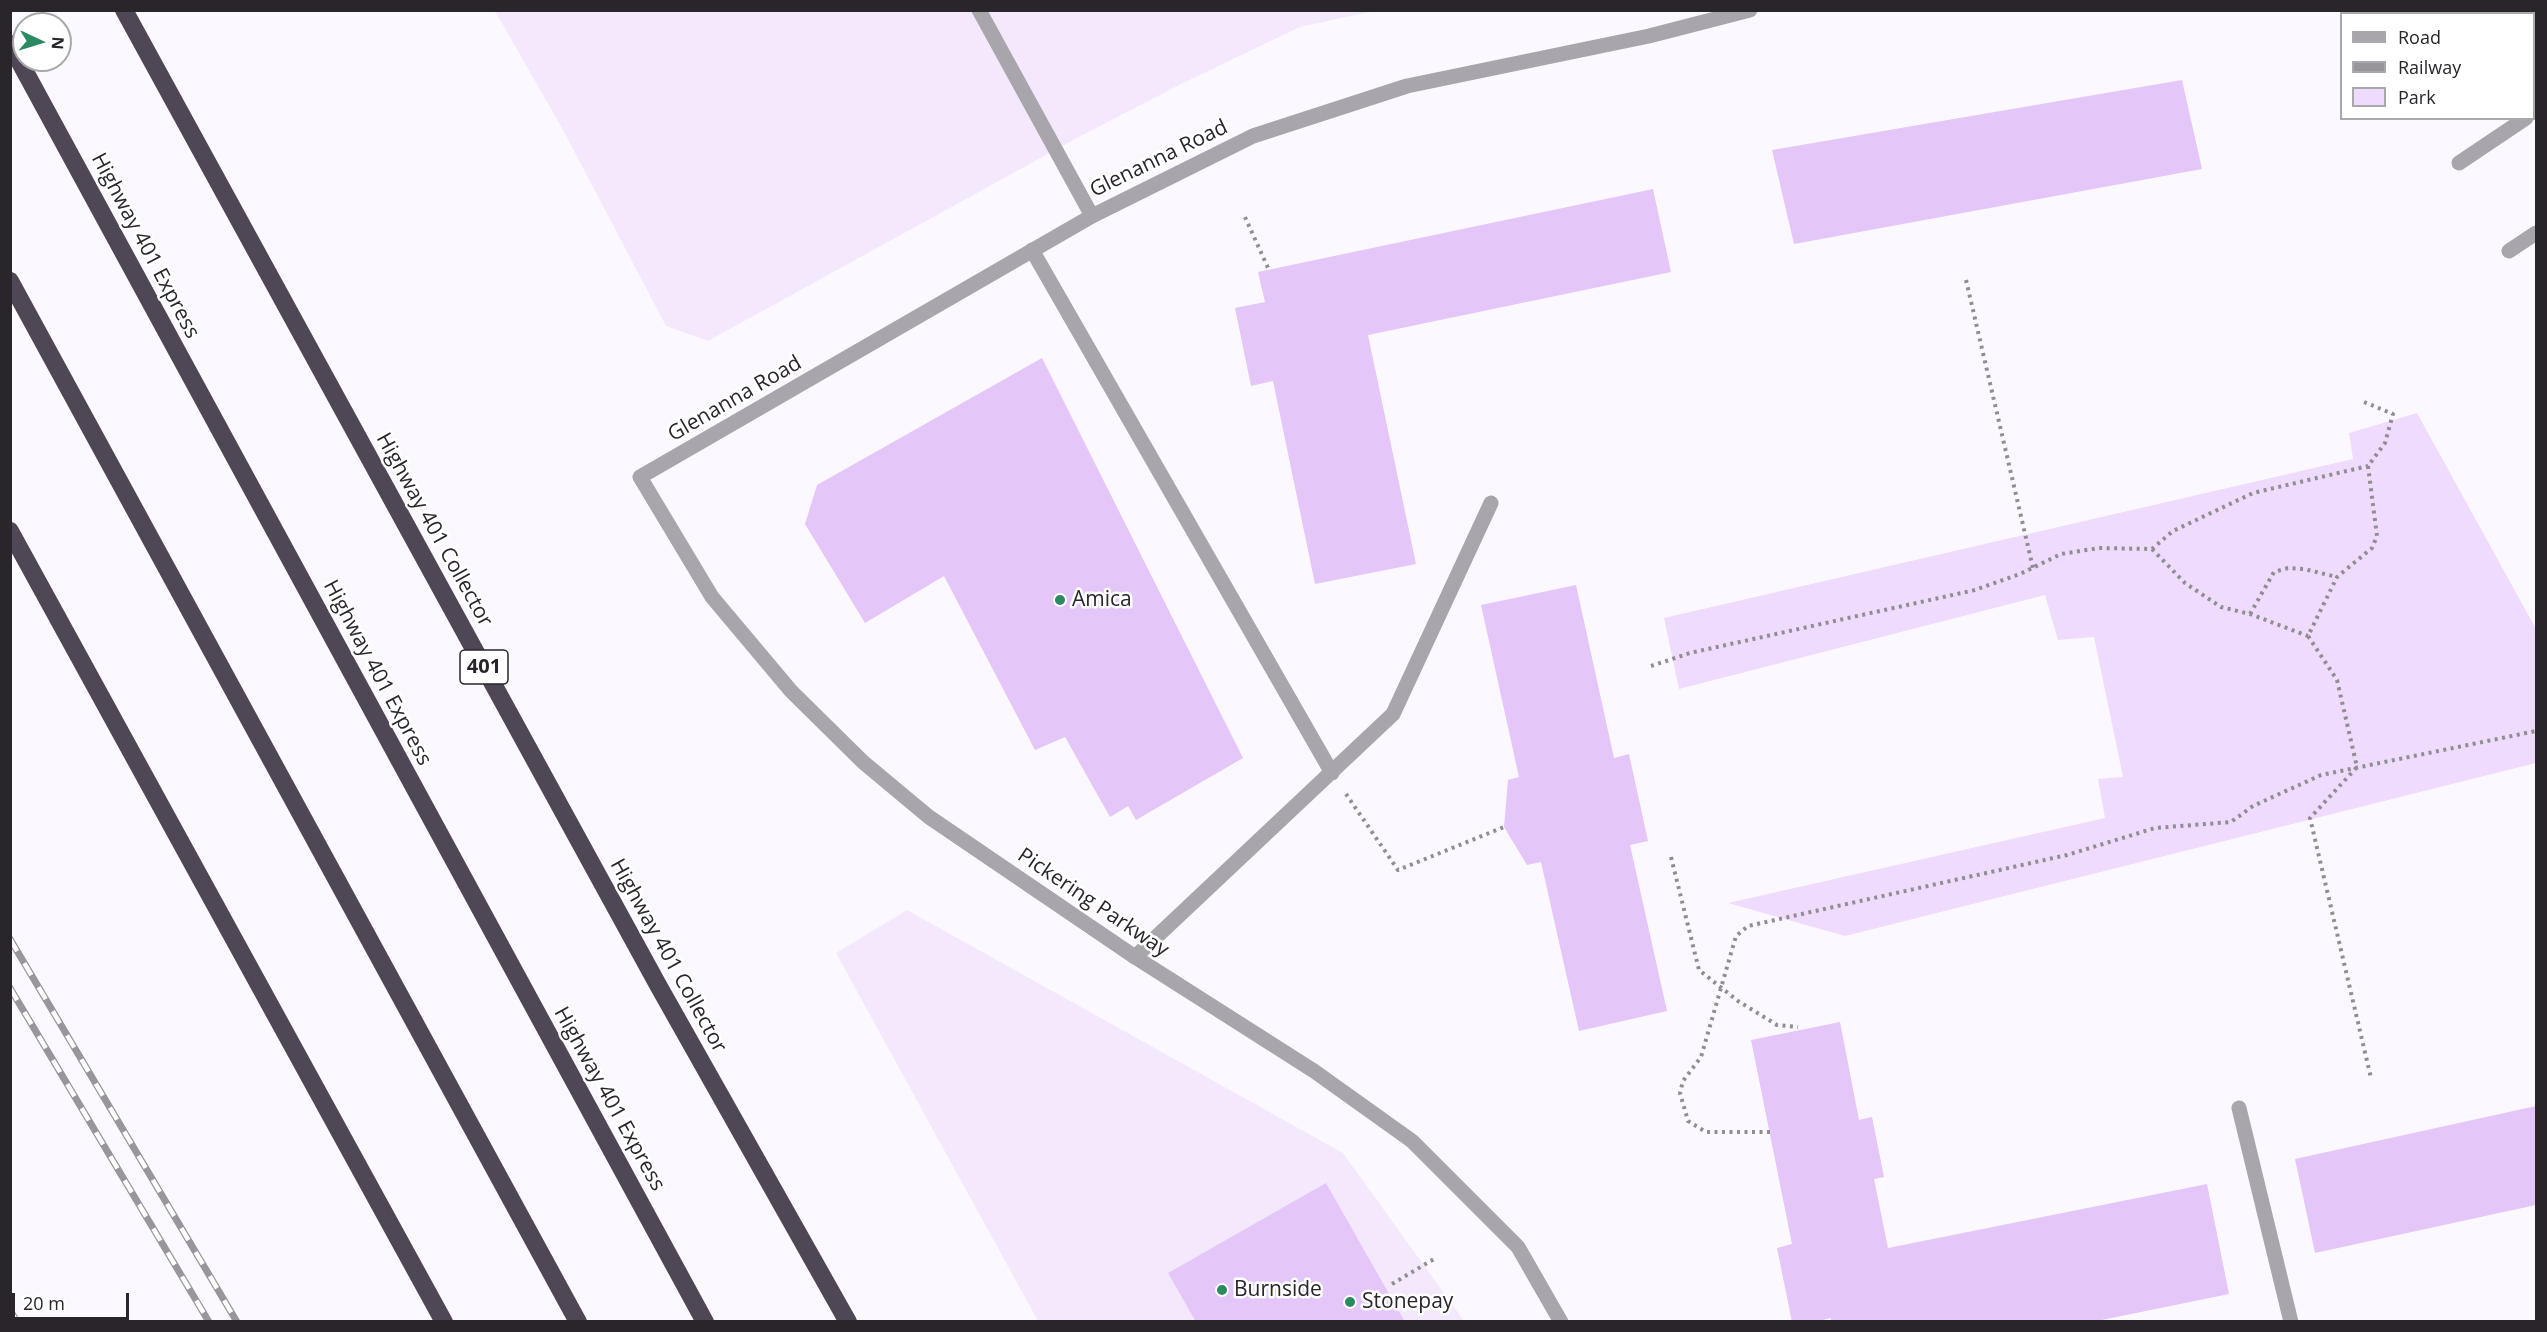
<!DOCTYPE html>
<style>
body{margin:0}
#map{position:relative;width:2547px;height:1332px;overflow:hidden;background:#fcf8ff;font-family:"Open Sans",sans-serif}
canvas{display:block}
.frame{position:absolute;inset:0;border:12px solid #29252b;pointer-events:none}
.legend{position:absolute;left:2340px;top:12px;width:195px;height:108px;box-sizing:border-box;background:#fff;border:2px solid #a9a8aa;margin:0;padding:8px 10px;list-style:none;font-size:18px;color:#29252b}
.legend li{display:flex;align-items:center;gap:12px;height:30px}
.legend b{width:30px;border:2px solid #a9a8aa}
.north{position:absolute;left:12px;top:12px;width:60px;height:60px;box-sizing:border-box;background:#fff;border:2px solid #a9a8aa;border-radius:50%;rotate:94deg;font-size:16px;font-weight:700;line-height:24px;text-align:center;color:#29252b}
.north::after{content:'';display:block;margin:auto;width:21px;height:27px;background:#2c8a62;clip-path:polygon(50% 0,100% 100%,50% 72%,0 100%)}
.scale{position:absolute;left:12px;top:1293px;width:117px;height:27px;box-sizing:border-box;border:3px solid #29252b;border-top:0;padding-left:8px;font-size:18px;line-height:21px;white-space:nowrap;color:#29252b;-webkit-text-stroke:4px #fff;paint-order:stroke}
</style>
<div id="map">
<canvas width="2547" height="1332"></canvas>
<div class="frame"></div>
<ul class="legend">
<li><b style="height:8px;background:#a9a5ac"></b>Road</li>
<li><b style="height:8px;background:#99959c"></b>Railway</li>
<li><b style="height:16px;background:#efdbfd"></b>Park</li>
</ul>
<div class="north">N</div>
<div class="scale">20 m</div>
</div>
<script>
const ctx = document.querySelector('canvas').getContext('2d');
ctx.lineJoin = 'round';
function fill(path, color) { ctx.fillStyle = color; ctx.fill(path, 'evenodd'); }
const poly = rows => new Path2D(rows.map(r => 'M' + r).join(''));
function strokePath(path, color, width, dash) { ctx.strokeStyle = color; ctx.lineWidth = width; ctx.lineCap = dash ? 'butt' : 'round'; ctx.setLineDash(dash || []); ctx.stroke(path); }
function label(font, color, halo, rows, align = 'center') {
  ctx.font = font + ' "Open Sans",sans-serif'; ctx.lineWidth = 5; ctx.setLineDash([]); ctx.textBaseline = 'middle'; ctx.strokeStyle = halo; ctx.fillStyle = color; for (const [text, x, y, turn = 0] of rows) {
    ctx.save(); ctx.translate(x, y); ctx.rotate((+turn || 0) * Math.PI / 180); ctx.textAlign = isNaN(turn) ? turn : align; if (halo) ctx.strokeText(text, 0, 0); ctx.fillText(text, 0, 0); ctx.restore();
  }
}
const built = poly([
 [495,11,1374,11,1300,27,1183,83,1075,139,708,341,666,326,562,128],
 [907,910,1343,1153,1464,1321,1038,1321,836,953]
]);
const green = poly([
 [2417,413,2536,629,2536,763,1845,936,1728,903,2105,818,2098,779,2123,777,2094,637,2058,640,2045,595,1679,689,1664,618,2353,459,2349,433]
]);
const building = poly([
 [2182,80,2202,169,1794,244,1772,150],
 [1653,189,1671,272,1368,335,1416,564,1315,584,1273,381,1251,386,1235,308,1265,302,1258,272],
 [1042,358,1243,758,1136,820,1128,806,1110,817,1065,737,1035,750,944,576,865,623,805,524,817,485],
 [1576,585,1614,758,1629,754,1648,841,1630,845,1667,1011,1579,1031,1541,862,1527,865,1504,827,1508,780,1519,777,1481,605],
 [1840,1022,1859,1120,1872,1117,1884,1177,1874,1179,1888,1248,2207,1184,2229,1294,2092,1322,1831,1322,1831,1318,1814,1322,1792,1322,1777,1248,1792,1244,1751,1040],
 [2536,1106,2536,1205,2315,1253,2295,1159],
 [1326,1183,1405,1322,1196,1322,1168,1273]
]);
const path = poly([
 [1245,217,1269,270],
 [1966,280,2033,568],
 [2364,402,2393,414,2385,443,2368,466,2377,536,2372,548,2337,577,2308,636,2337,680,2357,767,2310,818,2371,1078],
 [2152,549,2185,583,2221,607,2250,614,2308,636],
 [2250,614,2274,572,2288,568,2304,569,2337,577],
 [1651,666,1690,653,1975,590,2020,574,2061,554,2099,548,2152,549,2173,531,2253,493,2368,466],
 [1346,794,1398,870,1504,827],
 [1671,857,1699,970,1738,1001,1777,1025,1798,1027],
 [1770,1132,1706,1132,1688,1121,1680,1093,1683,1081,1701,1057,1736,936,1748,926,2067,855,2155,828,2231,822,2253,806,2321,775,2536,731],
 [1392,1284,1434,1259]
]);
const service = poly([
 [979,10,1092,216],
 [2459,163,2526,118],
 [1032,250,1332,773],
 [2509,251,2536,233],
 [1135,957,1393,714,1491,503],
 [2239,1108,2291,1322]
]);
const minor = poly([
 [2535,10,2536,13]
]);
const tertiary = poly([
 [1561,1322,1518,1247,1412,1141,1314,1071,1135,957,929,817,863,762,791,691,712,597,640,477,1092,216,1253,136,1407,86,1649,36,1750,10]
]);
const motorway = poly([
 [124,10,658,985,848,1322],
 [10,44,705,1322],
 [10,281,578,1322],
 [10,531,444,1322]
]);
const rail = poly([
 [10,939,237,1322],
 [10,988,209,1322],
 [10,1310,17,1322]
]);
const markers = [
 [1060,600,6,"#2c8a62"],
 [1222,1290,6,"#2c8a62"],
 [1350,1302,6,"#2c8a62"]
];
const shields = [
 [484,667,48]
];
const shieldNames = [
 ["401",484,667]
];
const streetNames = [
 ["Glenanna Road",1159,159,-26],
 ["Highway 401 Express",145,246,62],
 ["Glenanna Road",735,399,-30],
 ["Highway 401 Collector",434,530,61],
 ["Highway 401 Express",377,673,62],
 ["Pickering Parkway",1093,903,34],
 ["Highway 401 Collector",668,956,61],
 ["Highway 401 Express",609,1099,61]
];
const poiNames = [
 ["Amica",1072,600],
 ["Burnside",1234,1290],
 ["Stonepay",1362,1302]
];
fill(built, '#f4e9fc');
fill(green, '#efdbfd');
fill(building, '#e4c6f9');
strokePath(path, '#918d93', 4, [3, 4.5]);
strokePath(service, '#a9a5ac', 15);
strokePath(minor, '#a9a5ac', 15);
strokePath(tertiary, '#a9a5ac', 15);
strokePath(motorway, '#4f4755', 18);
strokePath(rail, '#99959c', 7);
strokePath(rail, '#fff', 4.5, [14]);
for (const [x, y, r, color] of markers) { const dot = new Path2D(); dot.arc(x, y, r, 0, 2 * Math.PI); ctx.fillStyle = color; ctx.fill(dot); strokePath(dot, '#fff', 2); }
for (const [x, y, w] of shields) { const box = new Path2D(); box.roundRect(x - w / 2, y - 17, w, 34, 4.5); ctx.fillStyle = '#fff'; ctx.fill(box); strokePath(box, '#29252b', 1.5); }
label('bold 20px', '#29252b', null, shieldNames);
label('21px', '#29252b', '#fff', streetNames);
label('21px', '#29252b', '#fff', poiNames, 'left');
</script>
